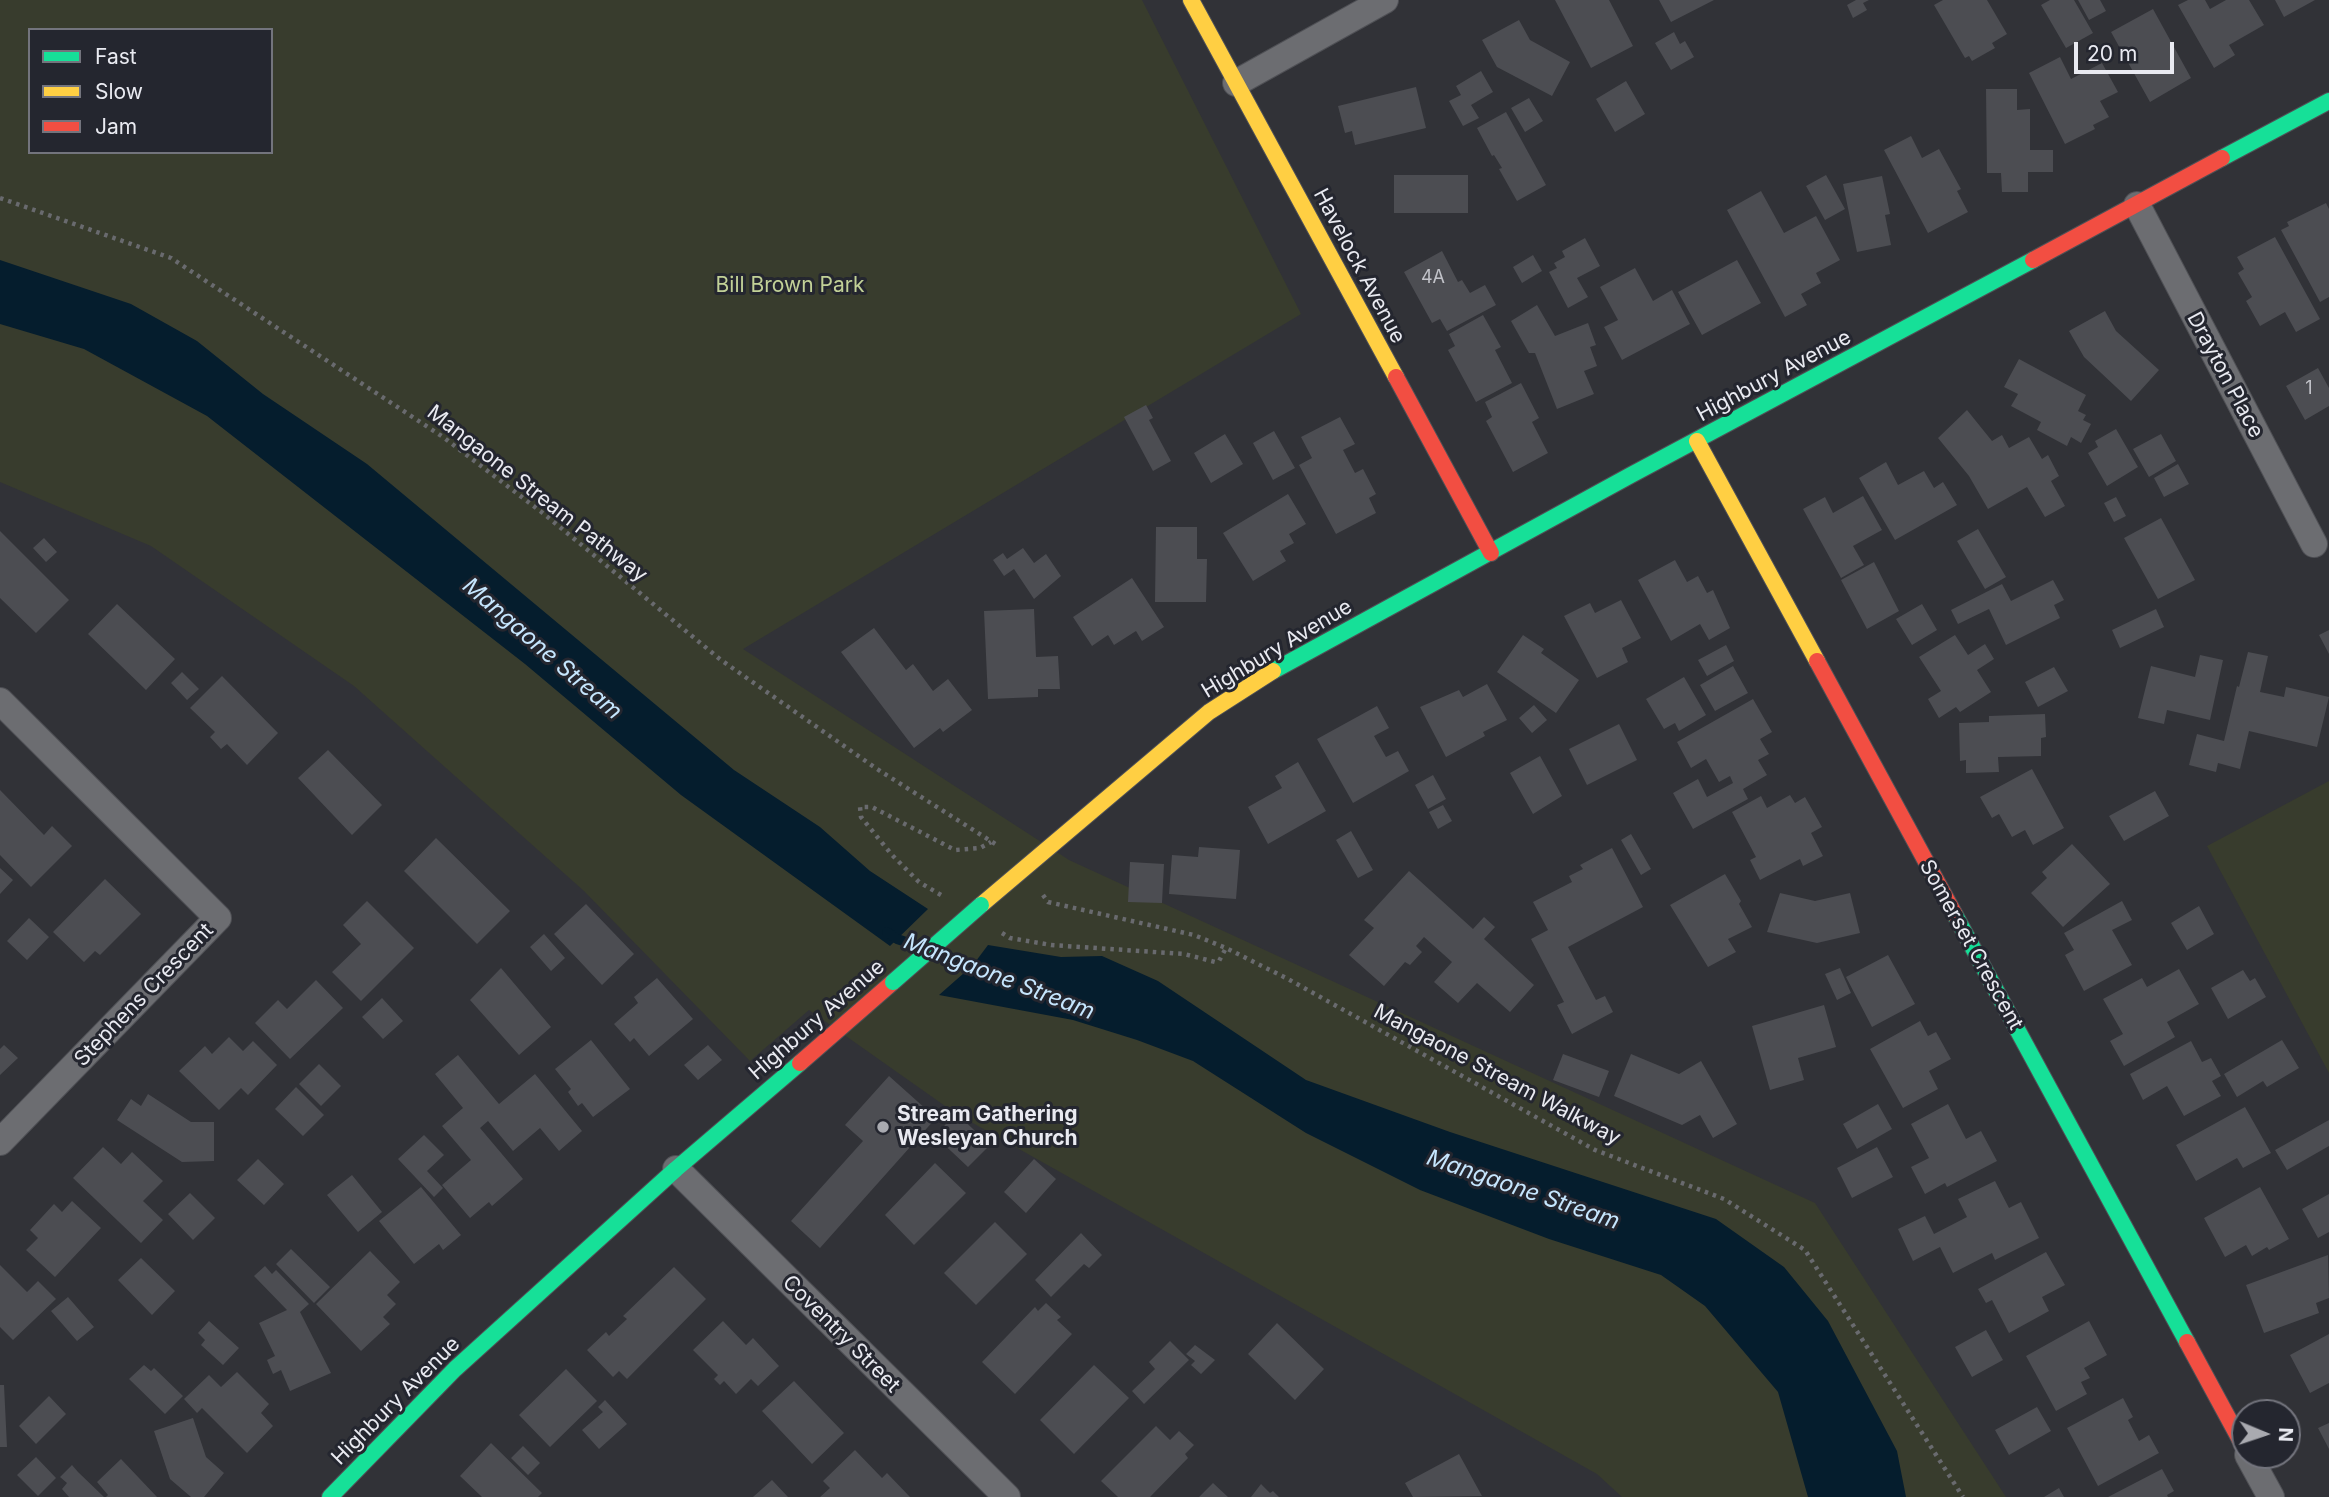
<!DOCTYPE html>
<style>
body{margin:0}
#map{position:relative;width:2329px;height:1497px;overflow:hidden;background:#313237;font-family:Inter,sans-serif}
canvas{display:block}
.legend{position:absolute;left:28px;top:28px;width:245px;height:126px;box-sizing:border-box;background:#24262f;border:2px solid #73747d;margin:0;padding:9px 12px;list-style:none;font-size:21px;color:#e9eaf1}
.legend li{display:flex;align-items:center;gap:14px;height:35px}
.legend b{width:35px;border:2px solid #73747d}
.north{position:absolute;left:2231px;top:1399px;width:70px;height:70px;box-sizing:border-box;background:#24262f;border:2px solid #73747d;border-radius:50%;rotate:92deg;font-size:19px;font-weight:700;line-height:28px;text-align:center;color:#e9eaf1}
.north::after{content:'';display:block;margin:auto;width:24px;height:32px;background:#a9aab0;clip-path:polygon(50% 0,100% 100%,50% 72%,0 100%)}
.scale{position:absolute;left:2074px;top:42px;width:100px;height:32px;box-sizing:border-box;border:4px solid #e9eaf1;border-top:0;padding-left:9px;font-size:21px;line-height:24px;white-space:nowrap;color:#e9eaf1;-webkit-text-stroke:5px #24262f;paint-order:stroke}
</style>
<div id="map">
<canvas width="2329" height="1497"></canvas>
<ul class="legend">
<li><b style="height:9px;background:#16e098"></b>Fast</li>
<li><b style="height:9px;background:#ffcf43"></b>Slow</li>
<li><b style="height:9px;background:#f24e42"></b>Jam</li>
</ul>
<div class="north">N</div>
<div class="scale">20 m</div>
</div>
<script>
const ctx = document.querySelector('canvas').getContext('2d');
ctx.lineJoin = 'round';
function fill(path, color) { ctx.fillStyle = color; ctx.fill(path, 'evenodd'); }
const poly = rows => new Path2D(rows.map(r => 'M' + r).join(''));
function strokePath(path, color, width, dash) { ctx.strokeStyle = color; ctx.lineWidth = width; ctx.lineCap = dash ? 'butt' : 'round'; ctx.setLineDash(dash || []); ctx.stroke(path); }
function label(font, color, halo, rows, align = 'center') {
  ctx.font = font + ' Inter,sans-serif'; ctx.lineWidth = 6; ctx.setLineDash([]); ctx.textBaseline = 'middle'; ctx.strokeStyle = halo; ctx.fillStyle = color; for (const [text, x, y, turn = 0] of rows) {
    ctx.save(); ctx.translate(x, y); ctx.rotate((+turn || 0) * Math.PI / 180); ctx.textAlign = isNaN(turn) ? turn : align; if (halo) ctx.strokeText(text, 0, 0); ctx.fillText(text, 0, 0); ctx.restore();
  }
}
const green = poly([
 [0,0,1142,0,1301,314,743,649,1069,860,1815,1203,2006,1497,1622,1497,1597,1474,955,1113,809,1010,750,1061,584,891,354,686,151,546,0,482],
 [30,30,271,30,271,152,30,152],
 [2329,781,2329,1073,2207,846]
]);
const water = poly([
 [0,260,131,304,197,341,263,394,367,464,734,770,820,827,870,871,928,909,890,946,681,795,525,664,207,416,84,349,0,324],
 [988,945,1061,957,1102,956,1158,981,1306,1080,1450,1132,1716,1219,1784,1267,1828,1321,1897,1451,1906,1497,1808,1497,1778,1392,1705,1306,1661,1275,1549,1239,1420,1190,1306,1133,1193,1061,1137,1040,1073,1020,939,995,973,965]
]);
const stream = poly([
 [887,932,897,939,921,947],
 [938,953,983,969]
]);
const building = poly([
 [1555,0,1609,0,1633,46,1591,68],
 [1659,0,1714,0,1671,22],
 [1856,0,1869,0,1863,3,1867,10,1853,18,1847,5],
 [1943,0,1987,0,2007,34,1992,43,1995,48,1972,61,1969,56,1965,58,1934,5],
 [2050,0,2074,0,2093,33,2066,48,2041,5],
 [2078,0,2100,0,2106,11,2089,20],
 [2188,0,2205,0,2210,9,2226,0,2249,0,2264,25,2229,45,2235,55,2214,68,2178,5],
 [2275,0,2315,0,2284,17],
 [2153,9,2191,78,2150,102,2111,32],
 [1519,20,1530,40,1570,62,1552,96,1497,67,1482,40],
 [1674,32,1680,44,1685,41,1694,57,1671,70,1655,43],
 [2060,57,2071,79,2102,63,2118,92,2100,101,2109,117,2093,125,2095,129,2065,144,2029,73],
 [1481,71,1493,92,1471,105,1479,118,1463,126,1449,101,1461,95,1456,86],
 [1626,81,1645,114,1615,132,1596,99],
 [1416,87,1426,128,1355,145,1352,131,1345,133,1338,106],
 [1986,89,2017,89,2017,110,2030,109,2030,150,2053,150,2053,172,2028,172,2028,192,2002,192,2001,173,1987,173],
 [1529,98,1543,121,1525,132,1511,108],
 [1506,112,1546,185,1517,201,1499,169,1502,168,1494,155,1492,156,1477,128],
 [1911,136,1922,158,1939,149,1961,189,1957,191,1968,212,1928,233,1884,150],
 [1394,175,1468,175,1468,213,1394,213],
 [1826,175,1845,209,1825,220,1806,186],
 [1882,176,1890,214,1885,215,1891,245,1857,252,1843,184],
 [1761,191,1784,233,1816,216,1840,260,1816,273,1821,283,1801,294,1807,305,1785,317,1727,210],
 [2326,203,2329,209,2329,297,2320,302,2281,230,2289,226,2287,222],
 [2275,237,2320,319,2296,332,2285,312,2260,326,2246,301,2252,297,2238,273,2244,269,2237,257],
 [1585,238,1600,266,1577,278,1588,297,1568,308,1549,272,1557,268,1554,263,1565,257,1562,251],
 [1442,251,1458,282,1462,280,1470,293,1485,285,1496,305,1447,331,1440,319,1432,323,1404,272],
 [1533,255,1542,271,1522,283,1513,267],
 [1737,260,1761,303,1702,335,1678,292],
 [1635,268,1653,301,1672,290,1690,324,1622,360,1604,327,1618,320,1600,287],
 [1537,305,1555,336,1588,323,1596,345,1590,347,1597,366,1584,371,1594,394,1557,409,1535,353,1529,353,1511,321],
 [2105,311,2116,331,2159,370,2131,401,2084,357,2069,331],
 [1483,315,1501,347,1495,350,1512,383,1476,402,1448,350,1455,346,1449,334],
 [2019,359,2086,395,2078,411,2086,415,2083,420,2091,424,2081,443,2071,437,2067,446,2037,430,2041,422,2011,406,2018,394,2004,387],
 [2318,368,2329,388,2329,406,2305,420,2286,386],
 [1521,383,1539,418,1532,422,1548,453,1513,472,1486,421,1492,417,1485,402],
 [1146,405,1153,418,1149,420,1171,461,1153,471,1124,417],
 [1967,410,1992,441,2002,435,2009,448,2029,437,2042,459,2048,455,2059,476,2051,481,2065,506,2045,517,2027,487,1988,509,1969,476,1938,438],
 [1340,417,1355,444,1343,450,1355,473,1363,469,1376,494,1369,498,1376,513,1336,534,1299,465,1312,458,1301,437],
 [2116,429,2138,467,2107,486,2088,453,2098,447,2095,441],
 [1274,431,1295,468,1273,480,1253,443],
 [1225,434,1243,464,1211,483,1194,453],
 [2161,434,2176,461,2149,477,2133,449],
 [1886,462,1898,485,1924,471,1934,488,1943,482,1957,505,1895,540,1859,478],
 [2178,464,2189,484,2164,497,2154,478],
 [1288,494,1306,524,1289,534,1294,543,1280,551,1286,561,1253,581,1223,533],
 [1863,496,1882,530,1853,546,1864,565,1841,578,1803,509,1825,497,1833,513],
 [2116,497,2126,516,2114,522,2104,503],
 [2161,518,2195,580,2158,599,2124,538],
 [1156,527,1197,527,1197,559,1207,559,1206,602,1155,602],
 [1978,529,2006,577,1985,589,1957,541],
 [0,531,69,600,36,633,0,598],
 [44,538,57,552,46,562,33,548],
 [1023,548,1034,563,1046,554,1061,576,1034,599,1014,569,1004,576,993,560,1003,553,1007,559],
 [1675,560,1687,582,1698,576,1707,593,1713,590,1730,628,1709,640,1700,624,1671,641,1638,580],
 [1874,562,1899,611,1867,629,1841,580],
 [1132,578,1164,627,1142,641,1136,631,1114,645,1108,635,1092,646,1073,617],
 [2053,580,2064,600,2054,605,2060,618,2006,645,1989,609,1958,624,1951,610,2002,584,2011,601],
 [1621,600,1641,638,1622,648,1628,662,1597,678,1564,616,1590,603,1595,613],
 [117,604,175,659,146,690,88,634],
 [1922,604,1937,630,1912,645,1896,619],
 [1034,609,1036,657,1058,656,1060,689,1038,689,1038,697,988,699,984,611],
 [2156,609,2164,627,2120,648,2112,630],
 [874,628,906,670,913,664,933,691,948,679,972,710,943,732,940,728,914,748,841,652],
 [2329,630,2329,654,2319,635],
 [1523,635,1544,649,1541,653,1579,680,1556,713,1497,672],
 [1955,635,1968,655,1985,644,1994,659,1977,670,1991,692,1960,712,1956,707,1939,718,1928,699,1941,691,1919,657],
 [1726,645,1734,661,1707,676,1698,660],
 [2248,652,2268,656,2260,692,2284,697,2286,687,2329,697,2317,747,2249,731,2240,769,2218,763,2216,772,2189,765,2197,734,2224,741,2237,686,2239,687],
 [2200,655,2223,660,2210,720,2167,710,2164,724,2138,718,2151,666,2195,677],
 [1733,666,1748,693,1715,711,1700,685],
 [2054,667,2068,691,2038,707,2025,682],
 [182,672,199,689,187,700,171,683],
 [222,676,278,733,247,765,227,744,221,749,210,737,215,732,190,708],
 [1684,677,1706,715,1679,731,1675,723,1664,729,1646,699],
 [1487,684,1507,720,1483,732,1485,736,1446,757,1420,707,1459,690,1463,697],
 [1753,699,1772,732,1760,739,1769,754,1758,760,1767,775,1743,789,1748,799,1693,829,1673,793,1698,779,1707,797,1733,783,1730,776,1719,782,1706,759,1691,768,1677,742],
 [1534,705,1547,720,1532,733,1519,718],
 [1377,706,1389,728,1374,736,1386,757,1398,751,1409,771,1353,803,1317,739],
 [2045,714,2046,737,2041,738,2041,756,1998,757,1999,772,1966,773,1966,760,1960,761,1959,723,1989,722,1989,716],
 [1619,724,1637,760,1587,785,1569,749],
 [328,750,382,805,352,835,298,778],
 [1540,756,1562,796,1533,814,1510,773],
 [1298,762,1326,811,1268,844,1248,807,1282,788,1275,776],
 [2032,769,2064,828,2033,845,2025,830,2012,837,1999,814,1992,818,1980,797],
 [1433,775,1446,799,1428,809,1415,785],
 [0,790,44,835,52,826,72,846,31,887,0,855],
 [2155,791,2169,816,2124,841,2109,816],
 [1790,795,1795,803,1805,797,1822,827,1811,833,1823,856,1803,866,1800,859,1760,880,1750,860,1756,857,1732,812,1761,796,1767,808],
 [1443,805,1452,821,1438,829,1429,812],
 [1351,831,1373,870,1358,878,1336,840],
 [1631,834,1651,869,1641,875,1621,840],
 [436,838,510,911,477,944,404,871],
 [2072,844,2110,884,2063,927,2031,893,2047,878,2042,872],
 [1199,847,1240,850,1236,899,1169,894,1172,855,1198,857],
 [1612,848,1643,907,1568,947,1596,1000,1605,996,1613,1012,1572,1034,1557,1005,1564,1002,1531,939,1548,930,1533,902,1572,882,1569,876,1583,869,1580,865],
 [1130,862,1164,864,1162,903,1128,902],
 [0,868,13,880,0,894],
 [1409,871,1473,929,1484,917,1495,927,1484,939,1534,985,1510,1012,1477,983,1458,1003,1434,982,1452,962,1424,937,1416,946,1422,952,1410,965,1405,962,1384,986,1349,955,1374,928,1364,920],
 [1725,874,1741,901,1739,904,1752,927,1728,939,1736,952,1708,967,1670,905],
 [105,879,141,914,100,955,95,951,84,962,53,932],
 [1780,893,1815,901,1850,893,1860,933,1817,943,1767,932],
 [367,901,414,948,361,1001,332,972,361,944,343,925],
 [2122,901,2132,920,2112,930,2132,965,2084,991,2065,955,2074,950,2064,933],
 [586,904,634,954,602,985,554,934],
 [2199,906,2214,934,2187,950,2171,923],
 [29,918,49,937,27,960,7,941],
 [544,934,565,958,551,971,530,947],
 [1888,955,1915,1004,1872,1027,1846,977],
 [501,968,551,1027,519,1055,470,1000],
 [1840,968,1851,993,1837,1000,1825,974],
 [2179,969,2199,1004,2167,1022,2175,1037,2124,1066,2110,1041,2123,1034,2103,999,2142,978,2147,987],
 [2243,970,2250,981,2255,978,2266,997,2228,1019,2211,988],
 [657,978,693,1019,649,1056,634,1038,630,1042,614,1024,638,1003,634,997],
 [316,980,343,1008,290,1059,255,1023,278,1000,287,1009],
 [382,998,403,1021,383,1039,362,1017],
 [1824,1005,1836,1047,1798,1058,1804,1080,1770,1090,1752,1026],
 [1920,1021,1928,1036,1936,1032,1951,1059,1929,1071,1938,1089,1903,1108,1870,1049],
 [229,1037,243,1051,253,1041,277,1065,248,1095,241,1088,219,1110,179,1071,205,1046,212,1054],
 [591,1040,630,1089,593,1117,582,1103,578,1106,568,1092,571,1089,555,1069],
 [2282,1040,2299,1068,2267,1087,2263,1081,2237,1097,2224,1074],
 [2191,1041,2202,1062,2211,1058,2221,1076,2212,1081,2221,1096,2184,1116,2167,1086,2143,1100,2130,1074],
 [4,1045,18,1058,0,1075,0,1049],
 [708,1045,722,1060,698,1080,684,1065],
 [1563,1054,1609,1071,1599,1097,1553,1080],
 [1631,1054,1679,1074,1701,1061,1737,1124,1713,1138,1700,1115,1682,1125,1614,1096],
 [458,1055,499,1104,535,1074,582,1131,559,1151,540,1128,513,1151,488,1121,480,1128,523,1179,492,1206,489,1202,470,1218,442,1185,471,1160,442,1126,463,1108,435,1074],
 [319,1064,341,1086,321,1106,299,1084],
 [889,1076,936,1118,820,1248,791,1221,863,1141,845,1125],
 [296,1087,324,1115,303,1136,275,1109],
 [148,1094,191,1122,214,1122,214,1161,182,1162,117,1120,131,1099,141,1106],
 [1878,1104,1892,1129,1857,1149,1843,1124],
 [1948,1104,1966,1139,1981,1131,1997,1161,1947,1187,1945,1183,1925,1194,1911,1167,1929,1158,1911,1124],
 [2245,1107,2271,1153,2243,1168,2237,1158,2196,1181,2176,1145],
 [956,1113,990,1145,968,1167,935,1136],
 [2329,1120,2329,1146,2287,1170,2275,1150],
 [424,1135,444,1155,427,1171,443,1188,434,1197,398,1159],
 [103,1147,121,1164,132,1152,163,1181,143,1201,163,1220,141,1243,73,1178],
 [1877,1147,1893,1177,1852,1198,1837,1168],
 [258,1159,284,1184,264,1205,237,1180],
 [1034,1159,1056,1179,1026,1213,1004,1192],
 [935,1163,966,1193,914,1245,885,1215],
 [352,1175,382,1212,358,1232,327,1195],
 [1995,1181,2009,1208,2021,1202,2039,1238,1995,1260,1992,1253,1953,1273,1940,1247,1913,1261,1898,1229,1925,1216,1934,1234,1967,1217,1958,1199],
 [421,1187,461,1235,443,1250,439,1244,414,1264,379,1221],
 [2260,1187,2289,1239,2269,1250,2267,1247,2252,1256,2246,1245,2225,1257,2204,1218],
 [190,1193,215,1218,193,1240,168,1214],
 [2329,1194,2329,1232,2318,1238,2302,1209],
 [72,1201,101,1228,55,1277,26,1250,38,1238,30,1230,54,1204,62,1212],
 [995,1222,1027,1254,976,1305,944,1273],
 [1081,1233,1102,1255,1089,1268,1084,1264,1051,1297,1035,1280],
 [291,1249,330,1287,314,1303,276,1264],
 [370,1251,400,1282,387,1295,396,1304,383,1317,390,1324,361,1351,316,1304],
 [2046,1252,2065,1285,2042,1297,2049,1311,2009,1333,1992,1300,1986,1303,1978,1289],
 [2328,1255,2329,1298,2316,1303,2319,1313,2264,1333,2246,1285],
 [141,1258,175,1291,152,1315,118,1280],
 [0,1265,27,1292,38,1281,56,1299,13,1340,0,1327],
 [265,1266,272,1274,276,1270,309,1304,300,1312,331,1373,290,1391,281,1370,273,1374,267,1360,275,1356,259,1323,287,1310,254,1276],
 [674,1267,706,1299,627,1379,619,1371,613,1377,587,1350,606,1332,609,1336,627,1319,623,1316],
 [68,1297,94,1327,77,1341,51,1311],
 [1046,1303,1061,1317,1057,1320,1072,1334,1015,1394,982,1362,1035,1307,1038,1311],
 [209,1321,239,1348,223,1365,201,1345,205,1340,198,1333],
 [723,1321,746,1345,753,1338,779,1366,758,1386,751,1379,736,1394,724,1381,720,1385,714,1379,718,1375,693,1350],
 [2089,1321,2107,1355,2084,1368,2090,1378,2081,1382,2087,1394,2056,1411,2026,1356],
 [1277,1323,1324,1369,1295,1400,1248,1354],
 [1986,1330,2003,1360,1972,1377,1955,1347],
 [2329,1334,2329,1383,2310,1393,2290,1355],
 [1170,1341,1189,1360,1144,1404,1132,1391,1155,1369,1149,1362],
 [1195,1345,1215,1360,1201,1374,1191,1365,1195,1361,1186,1354],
 [144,1365,151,1371,154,1368,183,1396,165,1414,129,1379],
 [1094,1365,1129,1398,1074,1454,1040,1420],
 [566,1369,597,1401,550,1447,519,1415],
 [237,1372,269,1404,261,1413,273,1426,247,1453,202,1408,197,1413,184,1399,209,1375,221,1387],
 [794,1381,844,1433,812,1464,762,1411],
 [0,1385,4,1385,7,1447,0,1447],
 [49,1396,66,1414,36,1444,19,1426],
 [2123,1398,2133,1417,2128,1420,2139,1441,2149,1435,2159,1453,2098,1486,2067,1428],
 [605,1400,627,1424,599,1449,582,1430,603,1412,598,1407],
 [2037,1407,2051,1431,2009,1455,1995,1430],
 [193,1418,206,1457,224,1473,204,1497,191,1497,170,1479,154,1431],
 [2329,1423,2329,1449,2318,1428],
 [1156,1426,1170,1440,1179,1431,1194,1445,1185,1454,1188,1458,1150,1497,1118,1497,1101,1481],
 [491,1443,542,1493,538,1497,482,1497,460,1476],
 [523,1446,540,1463,528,1475,511,1458],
 [855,1450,882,1478,887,1473,910,1497,820,1497,830,1488,823,1481],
 [1459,1454,1482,1496,1413,1497,1405,1483],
 [36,1457,56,1478,38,1496,17,1475],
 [121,1459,157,1497,106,1497,108,1495,97,1482],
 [72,1465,78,1472,104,1497,69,1497,62,1489,67,1483,60,1477],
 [2162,1469,2174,1491,2167,1495,2168,1497,2108,1497],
 [772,1480,788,1497,753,1497],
 [1213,1483,1228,1497,1199,1497],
 [1261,1484,1270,1493,1273,1491,1279,1497,1251,1497],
 [2059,1488,2064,1497,2044,1497]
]);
const path = poly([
 [0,198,171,258,443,437,544,514,721,660,877,769,997,845],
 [941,895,919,882,892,855,861,817,860,807,872,807,955,850,980,848,991,842],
 [1043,895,1048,902,1194,935,1226,948,1288,979,1595,1150,1724,1199,1805,1250,1963,1497],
 [1002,933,1010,938,1051,945,1184,954,1215,962,1219,961,1226,948]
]);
const street = poly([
 [1236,83,1385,0],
 [2137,205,2314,544],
 [0,701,218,918,0,1142],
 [676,1169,1007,1497],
 [2248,1455,2271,1497]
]);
const fast = poly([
 [2222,158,2329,101],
 [1273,671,1631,475,2033,260],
 [1955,915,2187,1342],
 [330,1497,455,1369,676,1169,800,1063]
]);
const slow = poly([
 [1191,0,1396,377],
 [1697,441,1817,661],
 [981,905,1209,712,1273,671]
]);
const jam = poly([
 [2033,260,2222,158],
 [1396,377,1491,553],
 [1817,661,1955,915],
 [800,1063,893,982],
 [2187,1342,2245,1449]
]);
const fastBridge = poly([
 [893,982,981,905]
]);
const markers = [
 [883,1127,7,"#a9aab0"]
];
const numberNames = [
 ["4A",1433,278],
 ["1",2309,389]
];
const streetNames = [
 ["Havelock Avenue",1359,266,62],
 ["Drayton Place",2225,375,62],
 ["Highbury Avenue",1774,376,-28],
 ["Mangaone Stream Pathway",537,494,38],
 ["Highbury Avenue",1277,649,-31],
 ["Somerset Crescent",1971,945,61],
 ["Stephens Crescent",144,995,-46],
 ["Highbury Avenue",817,1020,-41],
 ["Mangaone Stream Walkway",1497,1075,28],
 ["Coventry Street",841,1334,45],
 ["Highbury Avenue",396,1401,-45]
];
const parkNames = [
 ["Bill Brown Park",790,286]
];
const poiNames = [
 ["Stream Gathering",897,1115],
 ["Wesleyan Church",897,1139]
];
const waterNames = [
 ["Mangaone Stream",542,649,41],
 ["Mangaone Stream",999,977,21],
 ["Mangaone Stream",1523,1190,19]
];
fill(green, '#383c2d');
fill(water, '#051d2d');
strokePath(stream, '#051d2d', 10);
fill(building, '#4c4d52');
strokePath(street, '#4f5055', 28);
strokePath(fast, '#4f5055', 18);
strokePath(slow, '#4f5055', 18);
strokePath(jam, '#4f5055', 18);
strokePath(path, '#696a6e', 4.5, [3.5, 5]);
strokePath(street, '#6c6d71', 26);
strokePath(fast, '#16e098', 16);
strokePath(slow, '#ffcf43', 16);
strokePath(jam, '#f24e42', 16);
strokePath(fastBridge, '#4f5055', 18, []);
strokePath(fastBridge, '#16e098', 16);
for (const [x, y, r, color] of markers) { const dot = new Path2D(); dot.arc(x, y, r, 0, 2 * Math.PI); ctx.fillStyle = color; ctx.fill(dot); strokePath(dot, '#24262f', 2.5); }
label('18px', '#c2c3c9', null, numberNames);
label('21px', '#e9eaf1', '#24262f', streetNames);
label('21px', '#c2d197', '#24262f', parkNames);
label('bold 21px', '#e9eaf1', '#24262f', poiNames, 'left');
label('italic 23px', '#c6e6fe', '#24262f', waterNames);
</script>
